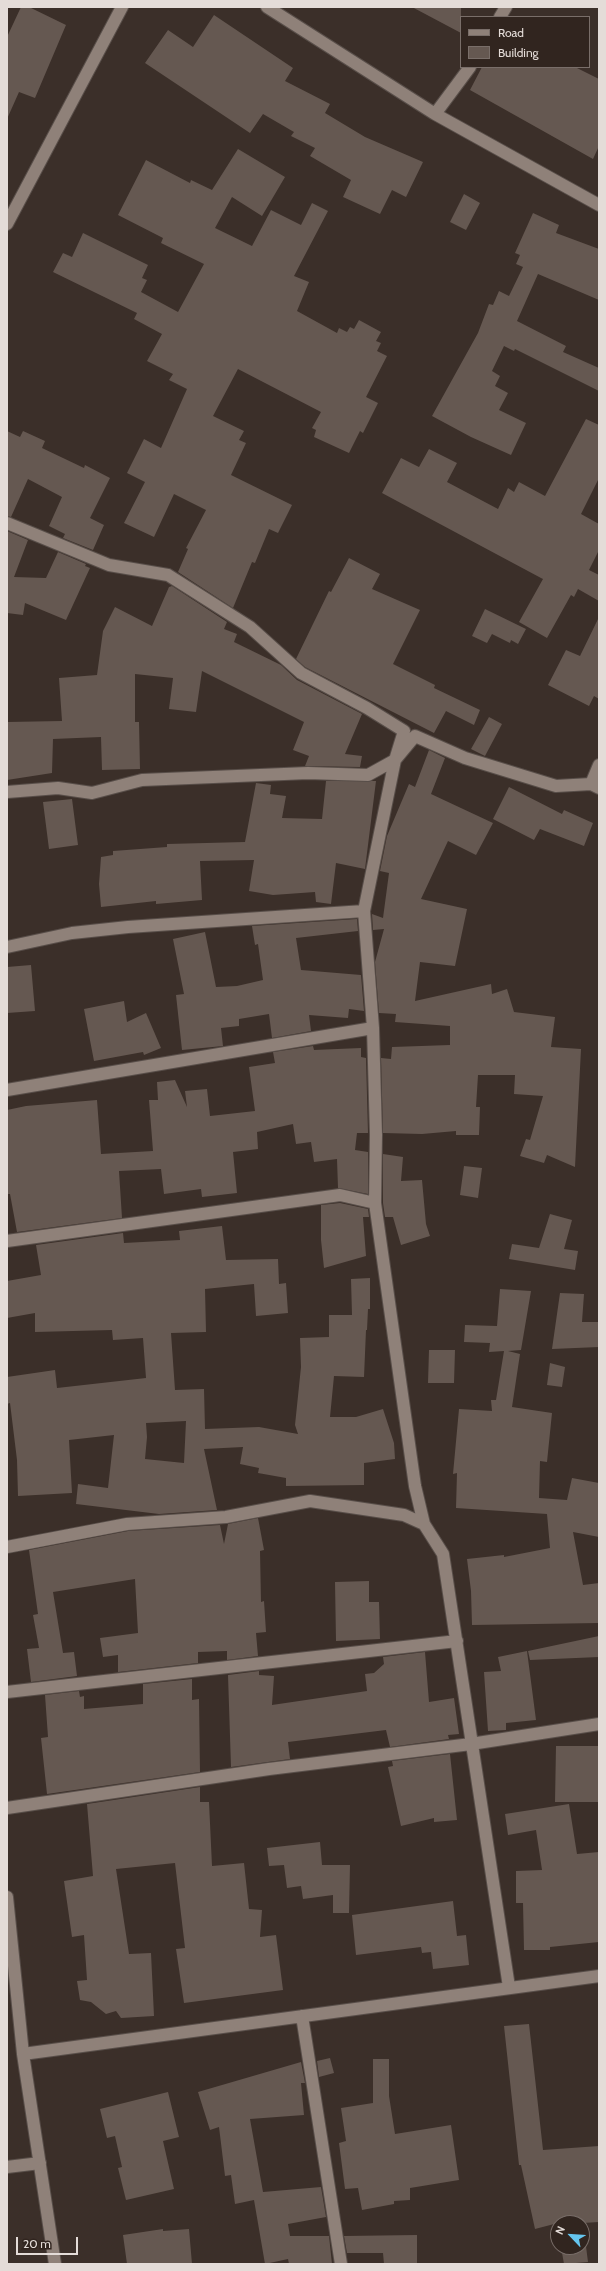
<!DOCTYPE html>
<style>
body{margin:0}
#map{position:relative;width:606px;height:2271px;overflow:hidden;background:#3b2f29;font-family:Cabin,sans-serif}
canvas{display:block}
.frame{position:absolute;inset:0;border:8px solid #e4dcd8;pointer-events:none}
.legend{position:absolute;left:460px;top:16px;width:130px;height:52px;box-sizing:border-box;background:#31251f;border:1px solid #796e69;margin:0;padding:5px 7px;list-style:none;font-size:12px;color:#e4dcd8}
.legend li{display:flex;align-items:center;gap:8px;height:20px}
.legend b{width:20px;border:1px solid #796e69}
.north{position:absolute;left:550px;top:2215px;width:40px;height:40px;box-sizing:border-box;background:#31251f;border:1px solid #796e69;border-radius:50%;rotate:295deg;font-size:11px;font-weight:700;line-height:16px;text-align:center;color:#e4dcd8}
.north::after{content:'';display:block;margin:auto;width:14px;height:18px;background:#65c5ee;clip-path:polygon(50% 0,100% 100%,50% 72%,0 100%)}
.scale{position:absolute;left:16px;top:2237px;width:62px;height:18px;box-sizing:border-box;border:2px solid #e4dcd8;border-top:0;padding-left:5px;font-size:12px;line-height:14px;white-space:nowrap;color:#e4dcd8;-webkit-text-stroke:3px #31251f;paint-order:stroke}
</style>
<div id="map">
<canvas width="606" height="2271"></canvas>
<div class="frame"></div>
<ul class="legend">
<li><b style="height:5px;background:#8f8179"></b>Road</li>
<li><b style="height:11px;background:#655851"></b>Building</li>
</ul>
<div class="north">N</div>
<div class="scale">20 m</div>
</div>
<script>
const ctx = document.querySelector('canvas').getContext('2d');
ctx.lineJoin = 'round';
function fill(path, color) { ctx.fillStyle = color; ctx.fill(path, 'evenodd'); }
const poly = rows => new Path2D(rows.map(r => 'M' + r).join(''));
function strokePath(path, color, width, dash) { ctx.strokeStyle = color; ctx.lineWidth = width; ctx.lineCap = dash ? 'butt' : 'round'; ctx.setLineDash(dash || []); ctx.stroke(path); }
const building = poly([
 [21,7,29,7,66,25,35,98,19,92,7,119,7,37],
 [412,7,461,7,461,33],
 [214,15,293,68,285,81,330,104,325,113,365,137,423,162,406,197,392,190,380,214,343,197,351,180,310,156,315,148,291,136,294,132,263,114,250,133,145,63,168,30,193,47],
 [482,67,575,67,599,79,599,146,593,159,470,90],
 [238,149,285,177,262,216,232,197,215,228,252,246,271,210,301,225,312,203,328,211,294,276,309,282,297,311,337,333,339,328,347,332,350,327,354,329,359,320,381,332,376,341,381,343,377,351,387,356,366,397,378,403,363,433,360,431,349,453,314,437,316,430,312,428,321,412,238,369,213,416,244,431,239,440,246,443,231,475,292,505,278,533,269,529,255,563,252,562,233,608,178,572,188,549,186,548,206,510,174,494,154,537,124,523,145,482,127,473,144,439,161,448,187,389,169,380,173,374,147,361,162,334,134,319,137,313,53,272,63,253,72,257,83,233,148,265,142,278,147,280,141,292,178,312,204,264,161,243,163,238,118,215,146,160,190,183,191,180,212,190],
 [464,194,480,203,466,230,450,222],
 [533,213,559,225,556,233,599,249,599,300,538,274,517,321,566,346,563,352,599,368,599,391,515,349,514,351,504,346,492,371,500,376,495,386,508,393,499,410,526,423,511,455,471,437,432,416,478,333,489,304,493,305,499,291,509,296,523,267,516,264,520,255,515,253],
 [586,419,599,425,599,478,581,514,599,524,599,550,589,570,599,575,599,601,578,589,574,597,571,595,547,638,519,622,543,579,541,578,382,493,401,458,419,467,429,449,457,463,447,482,498,509,508,488,514,492,519,482,545,496],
 [7,431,20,437,23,431,45,441,42,448,84,468,85,465,110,478,90,518,104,525,93,550,63,538,65,534,49,526,62,497,28,479,11,517,7,516],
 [7,531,28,540,14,577,46,578,58,552,86,564,85,566,90,568,66,620,25,603,23,615,7,613],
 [349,558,380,574,372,589,420,610,393,664,435,685,434,688,480,710,474,725,446,711,434,733,305,667,296,659,329,591,331,592],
 [172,586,227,622,224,629,237,634,234,642,281,665,297,680,362,714,345,754,362,756,360,767,305,766,309,756,293,750,304,722,202,671,196,712,169,709,173,678,135,674,135,722,139,722,140,769,102,770,101,737,53,739,52,773,7,780,7,722,62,721,59,678,97,675,103,631,115,607,152,626,169,587],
 [485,609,526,629,518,644,511,640,510,643,492,634,487,643,472,636],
 [599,617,599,699,594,696,589,706,548,685,566,650,580,656],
 [489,717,502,724,485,756,471,749],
 [429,750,445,758,431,794,493,823,476,855,448,841,421,899,467,909,455,966,420,962,415,1001,491,984,492,994,507,989,514,1012,555,1017,551,1047,581,1049,575,1167,547,1155,544,1163,520,1156,526,1139,530,1140,543,1096,514,1094,515,1075,478,1075,476,1107,480,1107,479,1135,456,1135,456,1131,422,1134,383,1133,381,1058,391,1059,392,1047,450,1045,450,1026,395,1022,396,1014,379,1013,375,962,384,929,373,930,372,914,383,918,389,873,380,871,387,836,409,784,415,787],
 [326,781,376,781,365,869,336,863,331,904,316,902,315,892,273,895,249,891,254,860,200,861,202,900,156,904,156,901,101,907,99,884,101,857,113,855,113,851,167,847,167,844,245,842,256,783,271,785,270,794,286,796,282,818,322,819],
 [509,787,562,814,564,810,593,823,584,846,540,829,534,840,493,819],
 [72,799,78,845,49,849,43,802],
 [357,919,358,931,296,938,301,970,361,975,364,1011,349,1009,348,1018,309,1015,311,1031,272,1038,269,1014,239,1019,239,1026,221,1028,223,1046,182,1050,176,995,184,994,173,939,205,932,216,987,237,986,263,980,258,944,255,945,252,926],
 [31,965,35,1011,7,1013,7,967],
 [124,1001,127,1022,146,1013,161,1048,144,1055,143,1052,94,1061,84,1009],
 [313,1046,314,1050,361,1048,361,1057,366,1058,368,1133,357,1133,355,1150,368,1152,368,1194,338,1188,337,1159,314,1162,311,1142,296,1144,293,1124,257,1132,258,1149,233,1152,237,1193,202,1197,201,1189,164,1194,161,1169,119,1171,122,1218,17,1232,10,1194,7,1194,7,1110,26,1106,97,1100,101,1154,153,1151,149,1100,158,1100,157,1082,175,1080,187,1107,185,1091,207,1089,210,1116,255,1111,249,1067,275,1063,273,1052],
 [383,1154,403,1157,401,1181,422,1180,426,1224,430,1236,401,1245,393,1217,385,1217,383,1203],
 [464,1166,482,1168,478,1198,460,1195],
 [340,1203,368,1209,369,1217,363,1217,366,1256,324,1268,321,1240,321,1205],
 [550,1214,572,1220,564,1249,578,1251,575,1270,509,1259,512,1244,539,1248],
 [222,1226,226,1260,278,1259,279,1284,286,1283,288,1313,256,1316,254,1284,205,1289,206,1332,171,1333,175,1390,204,1389,205,1429,259,1427,298,1434,295,1425,301,1367,300,1338,329,1337,329,1315,352,1315,351,1279,370,1278,370,1309,368,1309,367,1330,366,1330,364,1377,334,1376,330,1417,356,1417,383,1409,394,1443,395,1459,364,1463,364,1485,286,1486,286,1478,258,1473,259,1468,240,1464,243,1447,204,1449,217,1510,159,1514,76,1504,78,1484,108,1488,114,1435,69,1440,72,1493,18,1496,17,1460,10,1403,7,1404,7,1377,55,1370,57,1388,146,1378,143,1338,113,1340,112,1330,35,1332,35,1313,7,1318,7,1281,41,1275,36,1245,123,1233,124,1243,180,1240,179,1231],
 [186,1421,184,1463,145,1459,147,1437,146,1423],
 [500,1289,531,1291,521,1350,508,1351,520,1354,512,1407,552,1413,547,1462,540,1461,539,1498,567,1500,572,1478,599,1483,599,1537,573,1532,583,1585,599,1583,599,1623,472,1625,471,1591,467,1559,504,1555,504,1557,550,1548,547,1514,456,1508,457,1473,453,1474,459,1409,492,1411,491,1400,496,1400,504,1351,489,1352,490,1343,464,1342,465,1325,497,1326],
 [560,1293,584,1294,582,1322,599,1322,599,1347,552,1349],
 [429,1350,455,1350,454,1383,428,1383],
 [550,1363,565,1367,562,1387,547,1385],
 [258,1518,264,1550,260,1551,261,1602,264,1601,266,1632,256,1633,258,1656,227,1660,227,1651,198,1652,198,1663,118,1672,118,1655,103,1657,100,1638,138,1633,135,1579,53,1592,63,1653,74,1652,77,1676,31,1682,27,1649,39,1648,33,1615,38,1614,29,1550,128,1531,220,1525,224,1544,228,1524],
 [369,1581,369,1602,379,1602,380,1639,336,1641,335,1582],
 [599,1636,599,1657,530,1660,528,1651],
 [527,1651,536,1720,506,1723,506,1730,488,1731,484,1672,501,1671,498,1657],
 [425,1652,429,1702,454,1698,459,1734,448,1735,449,1739,390,1747,386,1730,288,1742,290,1759,231,1767,228,1675,259,1671,259,1675,274,1676,272,1705,367,1691,365,1674,374,1673,384,1664,383,1657],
 [192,1679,192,1700,199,1699,200,1772,47,1794,41,1738,48,1737,45,1695,79,1691,80,1697,84,1696,84,1709,143,1704,143,1684],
 [556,1746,599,1746,599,1802,555,1802],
 [450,1754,457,1820,434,1822,434,1818,401,1826,388,1767,393,1766,392,1761],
 [200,1787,200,1802,209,1802,212,1866,244,1863,249,1909,262,1910,260,1937,276,1935,283,1990,184,2003,176,1949,185,1948,175,1863,116,1869,129,1954,151,1953,154,2016,121,2018,116,2011,106,2014,91,2002,80,2000,77,1981,87,1980,84,1935,72,1937,64,1881,93,1876,87,1804],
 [569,1804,577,1854,599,1852,599,1942,550,1947,550,1950,524,1950,523,1903,516,1903,516,1871,542,1870,536,1830,508,1835,505,1814],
 [320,1842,322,1865,350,1865,349,1913,333,1913,333,1895,303,1899,301,1886,287,1888,284,1865,269,1866,267,1848],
 [453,1901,457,1936,466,1935,469,1965,433,1969,431,1952,422,1953,421,1947,356,1955,352,1915],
 [529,2024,543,2150,599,2146,599,2222,583,2223,588,2262,564,2264,561,2247,582,2247,582,2223,558,2223,535,2229,521,2165,519,2165,504,2026],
 [330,2058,334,2073,319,2077,317,2061],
 [373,2059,389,2059,389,2096,395,2134,451,2125,459,2180,410,2188,410,2200,394,2201,394,2204,362,2210,358,2188,345,2189,339,2143,346,2141,341,2108,373,2103],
 [301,2062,305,2083,301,2083,304,2115,250,2119,263,2192,321,2187,326,2217,288,2224,290,2236,329,2236,332,2264,289,2264,288,2259,265,2264,254,2200,235,2204,231,2175,225,2176,219,2127,210,2130,198,2092],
 [168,2092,179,2137,163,2141,174,2189,126,2200,118,2168,122,2167,115,2136,107,2138,100,2109],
 [163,2229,163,2231,189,2229,192,2264,127,2264,123,2235],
 [417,2235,417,2264,384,2264,383,2253,347,2253,344,2236]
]);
const street = poly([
 [267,7,435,114,599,205],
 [500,17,506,7],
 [435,114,470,67],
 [7,224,122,7],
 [7,523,109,565,168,575,250,627,301,673,367,708,404,731,395,760,364,911,373,1028,376,1135,375,1203,415,1486,424,1524],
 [591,784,599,765],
 [7,792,58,788,92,793,142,780,308,773,368,775,395,760,415,736,465,758,556,786,591,784,599,788],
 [7,947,72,933,128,927,364,911],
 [7,1090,373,1028],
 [7,1241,340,1195,375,1203],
 [7,1547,127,1524,226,1517,310,1501,404,1515,424,1524,443,1554,509,1987],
 [7,1692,457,1641],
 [7,1808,269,1769,471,1744,599,1724],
 [7,1897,23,2054,55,2264],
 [302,2016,341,2264],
 [23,2054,599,1976],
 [7,2167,40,2163]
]);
fill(building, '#655851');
strokePath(street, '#584e49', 14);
strokePath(street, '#8f8179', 12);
</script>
